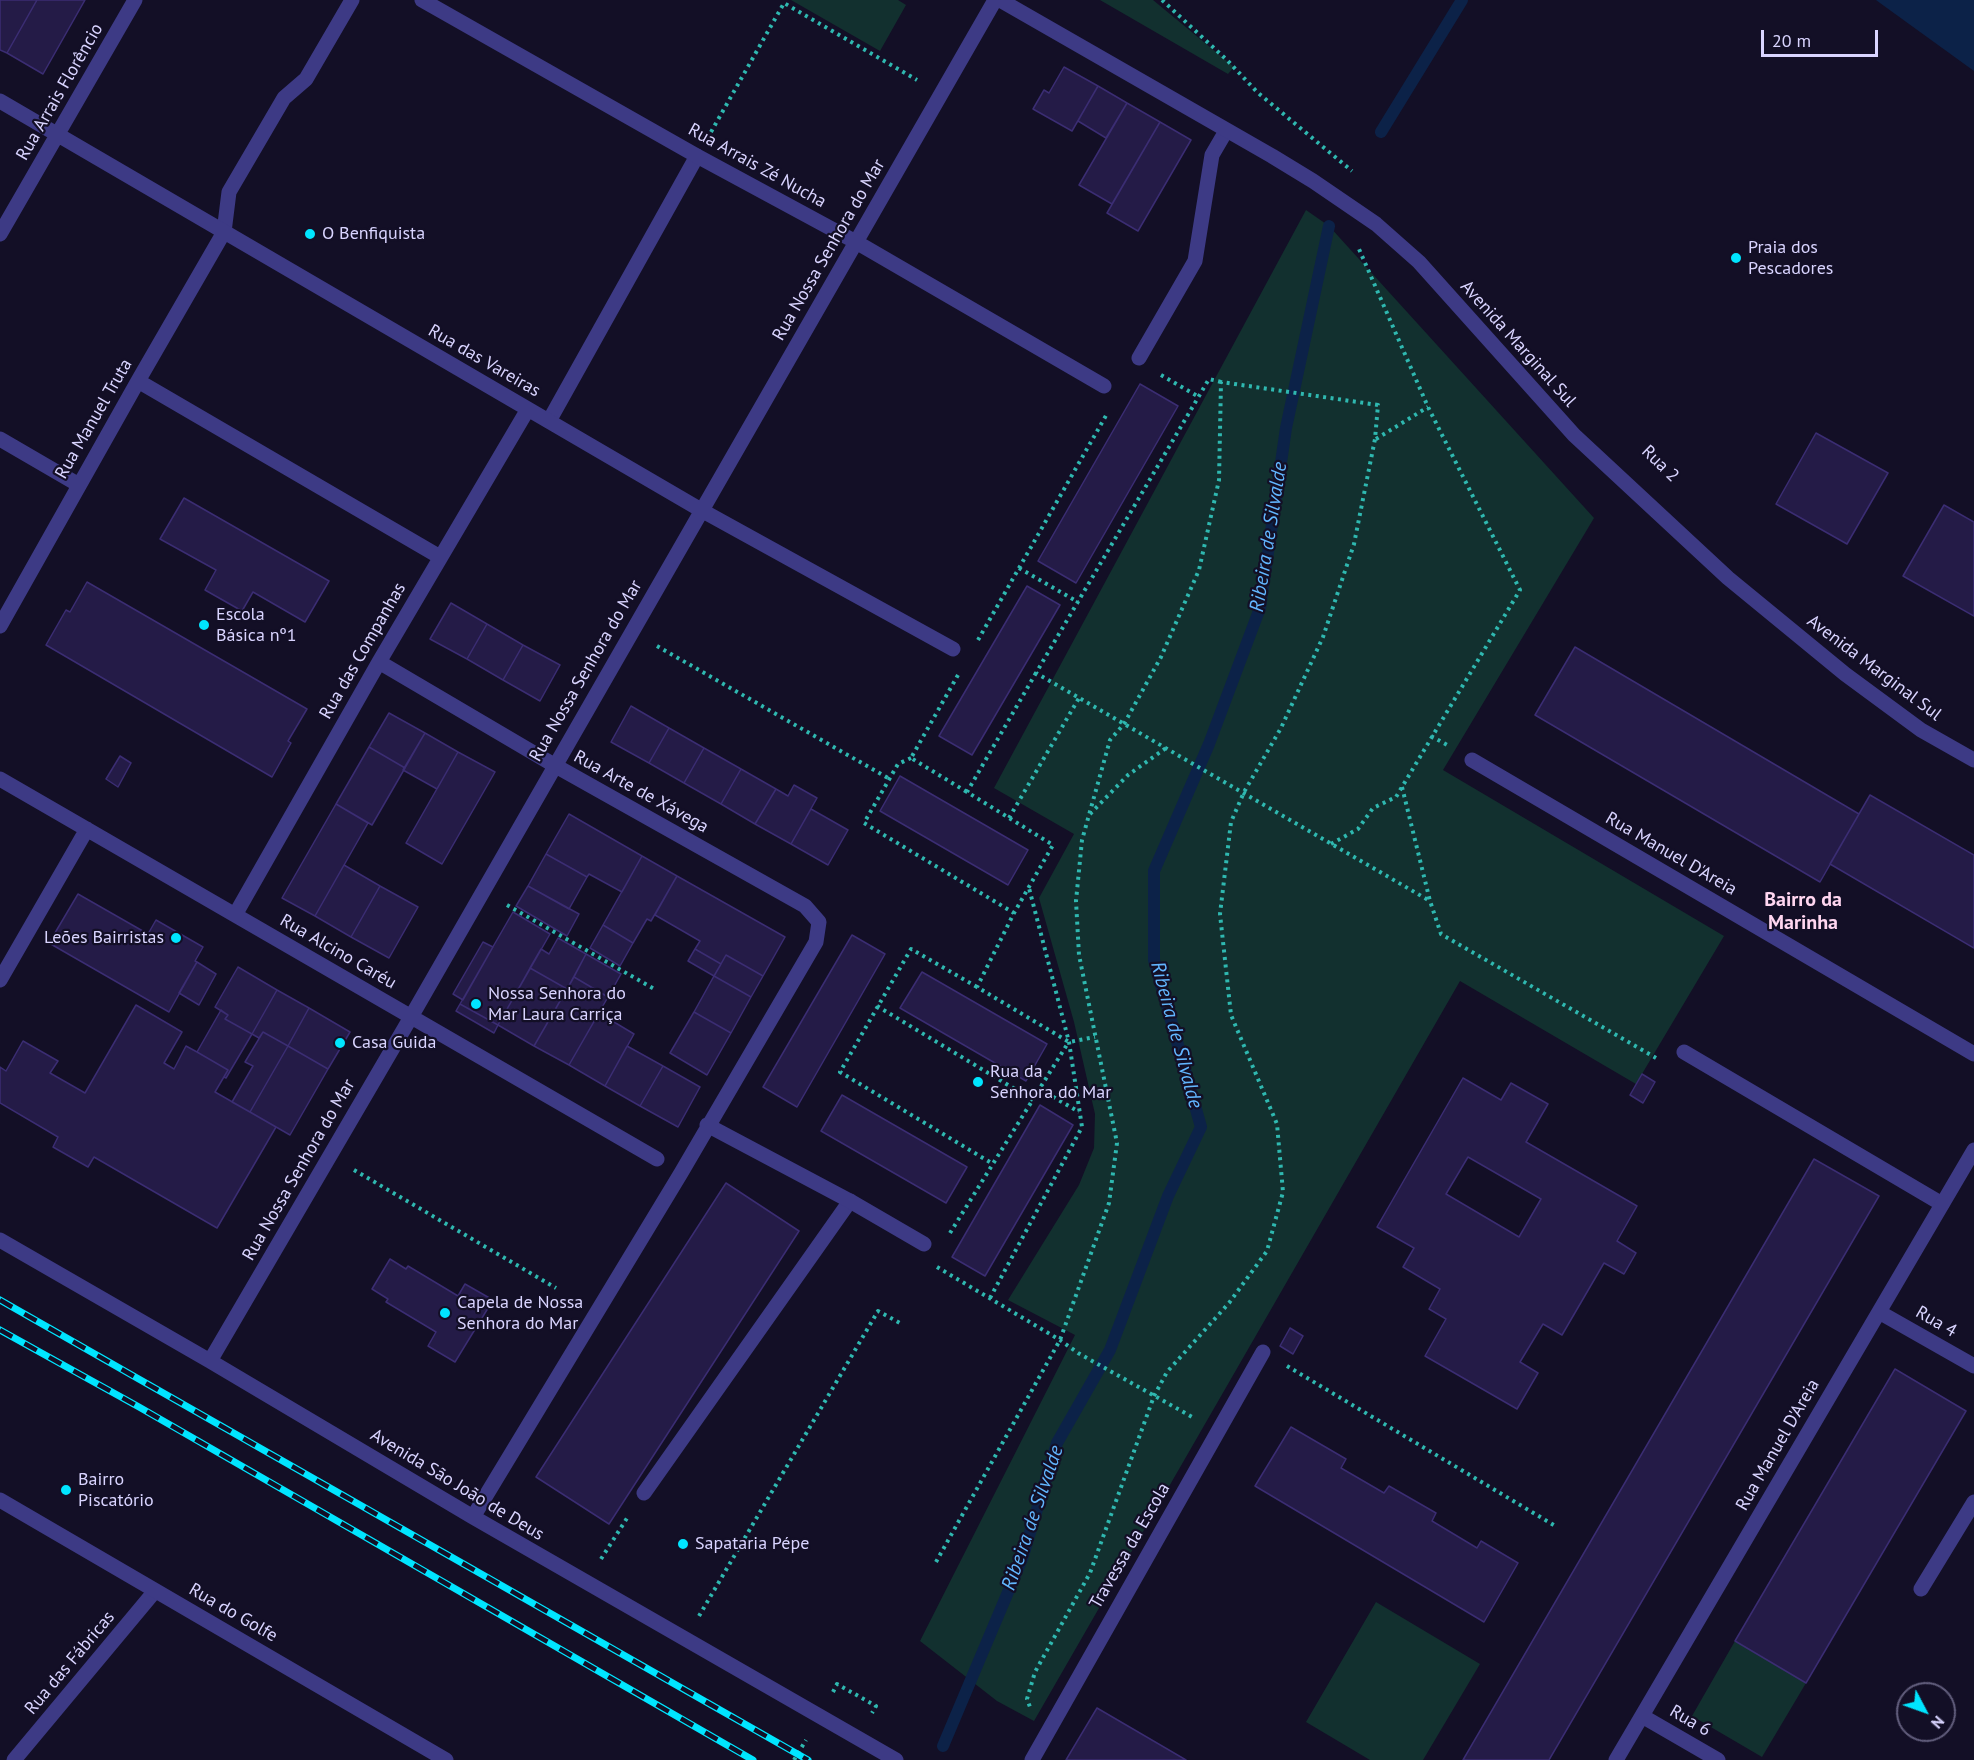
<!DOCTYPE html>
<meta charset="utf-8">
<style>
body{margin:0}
#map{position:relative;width:1974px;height:1760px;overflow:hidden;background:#130f26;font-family:"PT Sans",sans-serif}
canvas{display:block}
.north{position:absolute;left:1896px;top:1682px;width:60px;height:60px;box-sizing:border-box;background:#130f26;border:2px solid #625e7d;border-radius:50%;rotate:131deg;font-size:16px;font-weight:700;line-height:24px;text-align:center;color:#d9d4ff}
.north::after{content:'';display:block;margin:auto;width:21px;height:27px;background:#00e5ff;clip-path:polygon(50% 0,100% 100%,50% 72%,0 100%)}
.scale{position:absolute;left:1761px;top:30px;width:117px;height:27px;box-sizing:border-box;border:3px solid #d9d4ff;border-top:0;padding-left:8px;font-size:18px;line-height:21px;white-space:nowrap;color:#d9d4ff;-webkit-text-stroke:4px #130f26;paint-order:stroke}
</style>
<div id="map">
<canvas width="1974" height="1760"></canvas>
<div class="north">N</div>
<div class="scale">20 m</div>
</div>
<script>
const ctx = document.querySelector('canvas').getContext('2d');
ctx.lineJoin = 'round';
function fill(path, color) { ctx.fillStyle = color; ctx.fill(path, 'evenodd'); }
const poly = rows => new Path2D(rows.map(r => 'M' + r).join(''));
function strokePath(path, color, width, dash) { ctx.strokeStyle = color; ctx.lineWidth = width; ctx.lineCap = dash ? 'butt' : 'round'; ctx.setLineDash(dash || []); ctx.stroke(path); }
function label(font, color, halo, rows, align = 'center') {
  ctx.font = font + ' "PT Sans",sans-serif'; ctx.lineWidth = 4.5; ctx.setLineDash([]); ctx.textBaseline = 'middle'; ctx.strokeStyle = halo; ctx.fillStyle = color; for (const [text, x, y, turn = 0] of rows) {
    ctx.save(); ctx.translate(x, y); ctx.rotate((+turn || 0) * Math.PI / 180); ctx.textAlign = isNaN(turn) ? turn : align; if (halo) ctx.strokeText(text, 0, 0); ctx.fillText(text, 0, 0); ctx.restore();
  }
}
const green = poly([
 [791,0,898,0,906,5,880,51],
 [1100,0,1153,0,1234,67,1228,74],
 [1306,210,1329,226,1594,518,1443,770,1724,936,1636,1084,1460,981,1034,1721,997,1701,920,1641,1075,1335,1008,1300,1079,1185,1094,1148,1095,1114,1074,1022,1039,898,1074,834,994,788],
 [1376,1602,1480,1664,1423,1760,1370,1760,1306,1722],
 [1735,1641,1806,1683,1762,1757,1692,1716]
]);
const water = poly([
 [1876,0,1974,0,1974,71,1880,3]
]);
const stream = poly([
 [1381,132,1462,0],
 [943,1746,1022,1559,1057,1443,1110,1350,1168,1196,1201,1127,1154,960,1154,871,1209,744,1260,608,1286,428,1329,226]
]);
const building = poly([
 [0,0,37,0,7,53,0,50,0,0],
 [37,0,85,0,43,74,7,53,37,0],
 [1064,67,1098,86,1072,131,1033,109,1044,90,1049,93,1064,67],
 [1098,86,1127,103,1106,138,1078,121,1098,86],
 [1127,103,1160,122,1112,204,1079,185,1127,103],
 [1160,122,1191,140,1138,231,1107,213,1160,122],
 [1140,384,1178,406,1076,583,1038,561,1140,384],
 [1816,433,1888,473,1847,544,1776,504,1816,433],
 [184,498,329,581,305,622,253,592,242,611,205,590,216,570,160,539,184,498],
 [1944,505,1974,522,1974,616,1903,576,1944,505],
 [87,582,307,709,288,741,291,743,272,777,46,645,66,610,70,612,87,582],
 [1027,586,1060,605,972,755,939,736,1027,586],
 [451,603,487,624,467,659,430,639,451,603],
 [487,624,523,645,503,680,467,659,487,624],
 [523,645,560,665,540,701,503,680,523,645],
 [1575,647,1859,814,1820,882,1535,715,1575,647],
 [631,706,669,728,649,763,611,742,631,706],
 [389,713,425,733,405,768,369,747,389,713],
 [669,728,704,748,684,783,649,763,669,728],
 [425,733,458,752,437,789,403,770,425,733],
 [369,747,405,768,372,825,336,804,369,747],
 [704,748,741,769,721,804,684,783,704,748],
 [458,752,495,772,442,864,406,843,458,752],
 [120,756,131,763,118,787,106,779,120,756],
 [741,769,776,789,755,824,721,804,741,769],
 [900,776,1028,850,1008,885,880,811,900,776],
 [794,785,817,798,791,844,755,824,776,789,788,796,794,785],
 [1870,795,1974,855,1974,948,1830,864,1870,795],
 [336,804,368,823,315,916,282,898,336,804],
 [811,809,848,830,828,865,791,844,811,809],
 [569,814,642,856,622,892,589,874,587,877,546,854,569,814],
 [546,854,587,877,569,909,528,886,546,854],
 [642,856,677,876,651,921,647,919,633,943,603,925,642,856],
 [344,865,380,886,351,937,315,916,344,865],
 [677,876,785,937,763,976,726,955,721,964,695,949,700,941,655,915,677,876],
 [380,886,418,907,389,958,351,937,380,886],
 [528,886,579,914,567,936,516,906,528,886],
 [78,894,148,934,156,920,203,947,195,961,197,962,169,1012,49,943,78,894],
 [513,912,550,934,498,1025,460,1004,513,912],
 [603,925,633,943,620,966,590,948,603,925],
 [852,935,885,954,797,1107,763,1087,852,935],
 [558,938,586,954,567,989,530,968,541,949,549,954,558,938],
 [483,942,493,947,463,1000,453,994,483,942],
 [695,949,721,964,714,976,688,961,695,949],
 [586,954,621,974,608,997,574,977,586,954],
 [726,955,763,976,751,997,714,976,726,955],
 [197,962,216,974,199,1005,179,993,197,962],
 [238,967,277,990,252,1034,225,1019,228,1015,215,1007,238,967],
 [530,968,567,989,534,1046,498,1025,530,968],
 [922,972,1047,1044,1026,1081,900,1008,922,972],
 [714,976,751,997,731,1033,694,1012,714,976],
 [574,977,608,997,569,1065,534,1046,574,977],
 [277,990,309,1008,288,1046,263,1032,259,1038,252,1034,277,990],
 [460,1004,498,1025,494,1033,456,1011,460,1004],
 [136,1005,182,1032,164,1063,174,1069,186,1046,197,1052,228,1070,215,1092,276,1127,217,1228,94,1157,88,1167,53,1147,58,1137,0,1103,0,1067,6,1071,23,1041,58,1061,50,1073,85,1093,136,1005],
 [309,1008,350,1032,328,1069,288,1046,309,1008],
 [221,1010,228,1015,225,1019,252,1034,226,1078,224,1077,228,1070,197,1052,221,1010],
 [694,1012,731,1033,707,1075,670,1053,694,1012],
 [599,1013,634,1034,605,1086,569,1065,599,1013],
 [263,1032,288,1046,250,1112,232,1102,253,1066,245,1062,263,1032],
 [288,1046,328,1069,290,1135,250,1112,288,1046],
 [627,1046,663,1066,640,1106,605,1086,627,1046],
 [663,1066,700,1087,678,1127,640,1106,663,1066],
 [1642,1074,1655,1082,1643,1103,1630,1095,1642,1074],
 [1463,1078,1501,1100,1511,1083,1548,1104,1526,1142,1637,1206,1617,1241,1636,1253,1624,1274,1604,1263,1562,1335,1543,1324,1520,1362,1538,1373,1517,1409,1425,1356,1446,1319,1429,1309,1440,1289,1403,1267,1414,1248,1377,1227,1463,1078],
 [1468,1157,1541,1199,1519,1237,1446,1194,1468,1157],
 [842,1095,967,1167,946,1203,821,1131,842,1095],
 [1040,1105,1073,1125,985,1276,952,1257,1040,1105],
 [1814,1159,1879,1196,1549,1760,1463,1760,1814,1159],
 [726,1183,799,1231,609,1524,536,1477,726,1183],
 [390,1259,406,1269,408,1266,458,1296,465,1284,493,1300,455,1362,428,1346,436,1332,386,1302,388,1299,372,1289,390,1259],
 [1290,1328,1303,1336,1293,1354,1280,1346,1290,1328],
 [1895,1369,1966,1411,1806,1683,1735,1641,1895,1369],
 [1291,1427,1346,1459,1341,1468,1384,1493,1389,1486,1436,1513,1432,1521,1477,1548,1481,1541,1518,1563,1484,1622,1255,1486,1291,1427],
 [1097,1708,1186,1760,1066,1760,1097,1708]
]);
const path = poly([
 [1162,0,1228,61,1257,92,1352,171],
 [711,132,784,3,917,80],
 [1161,375,1199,397],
 [1221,382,1209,379,1036,673,1430,901],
 [1376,439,1428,407],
 [1019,568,1078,602],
 [978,640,1108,412],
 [657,646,888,778],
 [1036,673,967,792,1053,845,1014,913,977,987,1069,1042,1095,1037],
 [958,675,911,758,967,792],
 [1431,736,1449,746],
 [911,758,898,764,864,823,1014,913],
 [1402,787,1430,901,1441,934,1656,1058],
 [1090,814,1128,775,1166,748],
 [1009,818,1079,698],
 [1331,844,1358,829,1373,808,1396,797,1520,590,1428,407,1359,249,1361,247],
 [507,905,656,990],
 [977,987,911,949,840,1072,993,1164],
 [877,1006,1033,1100],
 [1040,1089,1079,1112],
 [354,1170,556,1288],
 [950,1233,1068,1043],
 [937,1267,1060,1340,1078,1353,1194,1418],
 [990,1298,1082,1127,1069,1042,1029,888],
 [1287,1366,1557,1527],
 [601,1559,629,1515],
 [936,1562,1060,1340,1109,1203,1117,1143,1079,955,1076,901,1082,840,1110,740,1124,724,1161,657,1199,570,1219,480,1221,382,1378,405,1375,439,1354,544,1323,637,1281,728,1244,792,1231,822,1220,914,1231,1015,1277,1124,1283,1192,1267,1251,1229,1303,1167,1372,1154,1396,1090,1573,1035,1672,1027,1699,1030,1707],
 [699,1616,878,1311,900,1323],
 [833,1692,837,1684,876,1706,872,1713],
 [794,1760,806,1740]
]);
const service = poly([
 [1139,358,1195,261,1212,155,1226,131],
 [549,421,697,156],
 [1684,1052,1942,1204],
 [644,1493,850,1201],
 [1921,1589,1974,1502]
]);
const pedestrian = poly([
 [224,232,229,192,284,98,306,79,352,0]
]);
const minor = poly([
 [422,0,697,156,856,242,1104,386],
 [1000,0,1272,156,1313,181,1376,224,1419,262,1574,435,1728,578,1845,674,1921,730,1974,760],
 [0,101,701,510,953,649],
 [0,234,135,0],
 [138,381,440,557],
 [0,439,79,485],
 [0,626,138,381,224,232],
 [379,662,554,765,805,906,819,922,816,942,681,1173,473,1517],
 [1472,760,1974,1054],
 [0,779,657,1159],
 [235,915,379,662,528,409],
 [0,980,87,829],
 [707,1125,850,1201,924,1244],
 [0,1240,210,1361,473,1517,896,1760],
 [1879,1312,1974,1366],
 [210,1361,411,1017,995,0],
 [1642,1716,1718,1760],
 [14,1760,155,1591],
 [1032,1760,1263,1352],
 [1616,1760,1974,1150]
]);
const tertiary = poly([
 [0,1500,446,1760]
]);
const rail = poly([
 [0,1300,808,1760],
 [0,1330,139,1407,753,1760]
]);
const markers = [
 [310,234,6,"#00e5ff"],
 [1736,258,6,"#00e5ff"],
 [204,625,6,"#00e5ff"],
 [176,938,6,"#00e5ff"],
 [476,1004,6,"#00e5ff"],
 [340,1043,6,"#00e5ff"],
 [978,1082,6,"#00e5ff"],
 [445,1313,6,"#00e5ff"],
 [66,1490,6,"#00e5ff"],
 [683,1544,6,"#00e5ff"]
];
const streetNames = [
 ["Rua Arrais Florêncio",60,92,-60],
 ["Rua Arrais Zé Nucha",757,166,29],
 ["Rua Nossa Senhora do Mar",829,250,-60],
 ["Avenida Marginal Sul",1518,344,48],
 ["Rua das Vareiras",484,361,30],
 ["Rua Manuel Truta",94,419,-60],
 ["Rua 2",1660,464,44],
 ["Rua das Companhas",363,651,-60],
 ["Avenida Marginal Sul",1874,668,37],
 ["Rua Nossa Senhora do Mar",586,671,-60],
 ["Rua Arte de Xávega",641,792,29],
 ["Rua Manuel D'Areia",1671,854,30],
 ["Rua Alcino Caréu",338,952,30],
 ["Rua Nossa Senhora do Mar",299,1170,-60],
 ["Rua 4",1936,1322,30],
 ["Rua Manuel D'Areia",1778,1445,-60],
 ["Avenida São João de Deus",457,1485,31],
 ["Travessa da Escola",1130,1546,-60],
 ["Rua do Golfe",233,1613,30],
 ["Rua das Fábricas",70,1663,-50],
 ["Rua 6",1690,1721,30]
];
const poiNames = [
 ["O Benfiquista",322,234],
 ["Praia dos",1748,248],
 ["Pescadores",1748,269],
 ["Escola",216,615],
 ["Básica nº1",216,636],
 ["Leões Bairristas",164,938,"right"],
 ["Nossa Senhora do",488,994],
 ["Mar Laura Carriça",488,1015],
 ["Casa Guida",352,1043],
 ["Rua da",990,1072],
 ["Senhora do Mar",990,1093],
 ["Capela de Nossa",457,1303],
 ["Senhora do Mar",457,1324],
 ["Bairro",78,1480],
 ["Piscatório",78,1501],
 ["Sapataria Pépe",695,1544]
];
const waterNames = [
 ["Ribeira de Silvalde",1269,537,-81],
 ["Ribeira de Silvalde",1176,1035,75],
 ["Ribeira de Silvalde",1033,1518,-71]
];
const neighbourhoodNames = [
 ["Bairro da",1803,900],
 ["Marinha",1803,923]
];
fill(green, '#12302f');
fill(water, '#0c2248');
strokePath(stream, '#0c2248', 12);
fill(building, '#241b47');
strokePath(building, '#3b2d73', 1.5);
strokePath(path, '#2fb8b0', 4, [3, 4.5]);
strokePath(service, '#3d3a85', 15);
strokePath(pedestrian, '#3d3a85', 15);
strokePath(minor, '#3d3a85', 15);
strokePath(tertiary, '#3d3a85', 15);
strokePath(rail, '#00e5ff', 7);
strokePath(rail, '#130f26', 4.5, [14]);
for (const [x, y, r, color] of markers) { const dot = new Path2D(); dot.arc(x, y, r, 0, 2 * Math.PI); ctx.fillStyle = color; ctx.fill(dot); strokePath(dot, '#130f26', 2); }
label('18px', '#d9d4ff', '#130f26', streetNames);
label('18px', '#d9d4ff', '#130f26', poiNames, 'left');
label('italic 20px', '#62b6ff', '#130f26', waterNames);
label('bold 20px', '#ffd6f0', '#130f26', neighbourhoodNames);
</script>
